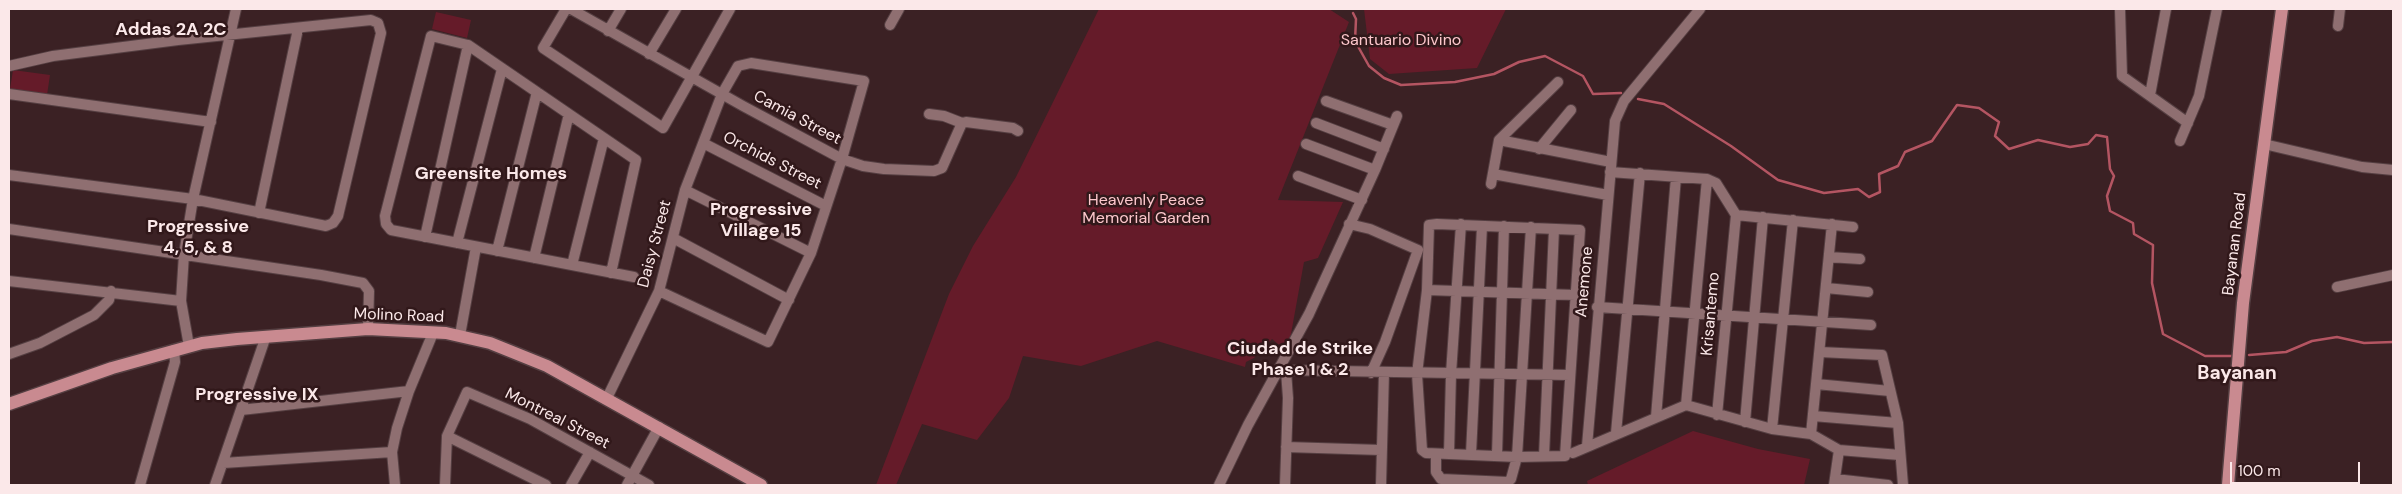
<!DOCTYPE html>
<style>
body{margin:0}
#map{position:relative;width:2402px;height:494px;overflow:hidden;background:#3b2124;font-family:"DM Sans",sans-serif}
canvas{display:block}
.frame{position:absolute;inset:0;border:10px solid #fbe8e9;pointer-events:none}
.scale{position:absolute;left:2230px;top:462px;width:130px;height:22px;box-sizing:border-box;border:2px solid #fbe8e9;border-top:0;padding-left:6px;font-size:15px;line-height:18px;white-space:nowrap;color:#fbe8e9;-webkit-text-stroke:4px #31181a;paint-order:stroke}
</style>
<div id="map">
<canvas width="2402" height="494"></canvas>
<div class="frame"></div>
<div class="scale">100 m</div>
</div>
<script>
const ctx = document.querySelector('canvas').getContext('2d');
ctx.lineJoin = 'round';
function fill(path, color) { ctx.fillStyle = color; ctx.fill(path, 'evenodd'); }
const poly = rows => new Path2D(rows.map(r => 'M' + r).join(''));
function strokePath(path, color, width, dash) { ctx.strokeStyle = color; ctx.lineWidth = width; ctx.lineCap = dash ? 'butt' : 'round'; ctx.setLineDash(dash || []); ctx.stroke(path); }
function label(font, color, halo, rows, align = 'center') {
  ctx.font = font + ' "DM Sans",sans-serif'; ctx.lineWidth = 5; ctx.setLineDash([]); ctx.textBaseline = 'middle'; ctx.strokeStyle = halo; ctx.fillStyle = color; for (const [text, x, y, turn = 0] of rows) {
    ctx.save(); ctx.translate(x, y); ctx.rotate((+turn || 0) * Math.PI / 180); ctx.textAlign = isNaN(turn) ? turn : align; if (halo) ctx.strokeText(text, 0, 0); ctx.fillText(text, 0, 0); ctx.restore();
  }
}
const green = poly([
 [1099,9,1329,9,1349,22,1278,200,1343,202,1318,258,1304,262,1289,345,1284,349,1272,339,1254,358,1246,362,1245,367,1157,341,1081,366,1023,356,1009,398,977,440,922,424,896,485,876,485,949,294,973,246,1016,177],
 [1364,9,1506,9,1477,68,1389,74,1370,59],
 [436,12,471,20,467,38,432,29],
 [13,70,50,75,47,95,10,89],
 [1693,431,1758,449,1810,459,1804,485,1588,485,1587,481]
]);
const stream = poly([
 [1353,13,1356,19,1355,41,1369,66,1384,78,1401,85,1455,82,1494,74,1519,62,1545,56,1583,76,1593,94,1621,93],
 [1638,99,1664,104,1731,146,1778,180,1824,193,1858,189,1869,197,1880,192,1879,174,1898,166,1905,152,1932,141,1957,105,1979,108,1999,122,1995,136,2009,149,2038,140,2070,147,2088,144,2096,135,2107,137,2110,169,2114,176,2107,196,2110,211,2133,223,2134,234,2153,245,2152,283,2163,334,2205,356,2234,356],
 [2249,355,2286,352,2312,341,2337,337,2364,343,2393,342]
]);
const minor = poly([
 [566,9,543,48,663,128,730,9],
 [571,9,743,106,842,159,863,166,884,169,934,171,942,168,962,123,966,122,1013,128,1018,131],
 [2120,9,2122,76,2188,123],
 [890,25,899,9],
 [2338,26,2340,9],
 [608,31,621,9],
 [649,54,676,9],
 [9,66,53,56,178,40,371,20,378,23,381,33,338,216,333,223,326,226,193,199,9,175],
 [9,94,211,122],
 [2150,95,2166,9],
 [1326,101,1393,125],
 [929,114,944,116,962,123],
 [1316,123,1384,149],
 [1499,140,1611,162],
 [2180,141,2199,96,2217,9],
 [703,143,826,206],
 [1306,144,1375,170],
 [2264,144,2362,167,2393,170],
 [1539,149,1571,110],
 [1610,172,1707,179,1716,183,1736,215,1853,227],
 [1493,174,1608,195],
 [1298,176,1362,200],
 [1491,184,1499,140,1558,82],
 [685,190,811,253],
 [259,213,298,29],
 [1349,224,1370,229,1418,250,1385,342,1371,373],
 [1437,224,1580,230,1565,456,1517,457,1449,454,1426,453,1422,450,1417,374,1427,290,1429,225,1437,224],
 [1832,224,1811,434,1839,450,1834,485],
 [9,229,321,275,363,283,369,291,368,329],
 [425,237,468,45],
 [673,238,789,300],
 [457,243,502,69],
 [497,251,537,92],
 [1829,257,1860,259],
 [534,258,569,114],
 [572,265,604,138],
 [611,273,636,160,468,45,431,36,385,216,386,224,391,230,634,277],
 [9,281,181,301],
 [2337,287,2393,275],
 [1826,288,1868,292],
 [1427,290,1575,295],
 [1597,307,1871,325],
 [460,335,476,247],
 [189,346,181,301,184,254,193,199,236,9],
 [1820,352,1882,355,1898,423,1903,485],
 [9,354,40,343,94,315,109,300,111,291],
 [1279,370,1570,375],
 [1816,384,1890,391],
 [607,398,659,291,685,190,722,94,738,66,751,63,864,81,842,159,811,253,768,342,659,291],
 [1686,405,1707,179],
 [241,410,409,391],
 [1717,415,1736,215],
 [1813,416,1898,423],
 [1656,417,1676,177],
 [1745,422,1763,217],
 [1772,429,1793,220],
 [1616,433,1640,173],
 [447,436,546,485],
 [1587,446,1615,121,1624,101,1700,9],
 [1286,447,1381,450],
 [1839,450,1900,455],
 [1573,453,1686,405,1772,429,1811,434],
 [1436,454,1436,472,1441,479,1508,482,1511,479,1517,457,1531,227],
 [1449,454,1451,374,1461,224],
 [1471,454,1482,226],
 [1497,455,1504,226],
 [1544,456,1554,229],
 [223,463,392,452],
 [1835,479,1888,485],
 [140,485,175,362,174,350],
 [215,485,266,336],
 [395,485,392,452,397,428,409,391,433,333],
 [445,485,447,436,467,392,530,419,649,485],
 [571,485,590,452],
 [627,485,659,427],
 [1219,485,1248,425,1309,314,1375,170,1397,116],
 [1285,485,1288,398,1286,371],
 [1381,485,1384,372]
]);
const major = poly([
 [9,404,112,368,202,343,237,339,368,329,446,333,490,343,547,366,761,485],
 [2228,485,2243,303,2282,9]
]);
const parkNames = [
 ["Santuario Divino",1401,41],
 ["Heavenly Peace",1146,201],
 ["Memorial Garden",1146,219]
];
const streetNames = [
 ["Camia Street",797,118,28],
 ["Orchids Street",772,161,27],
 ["Daisy Street",655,244,-75],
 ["Bayanan Road",2235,244,-83],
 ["Anemone",1585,282,-85],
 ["Krisantemo",1711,314,-85],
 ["Molino Road",399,316,2],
 ["Montreal Street",557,419,27]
];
const neighbourhoodNames = [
 ["Addas 2A 2C",171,30],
 ["Greensite Homes",491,174],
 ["Progressive",761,210],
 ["Village 15",761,231],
 ["Progressive",198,227],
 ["4, 5, & 8",198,248],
 ["Ciudad de Strike",1300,349],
 ["Phase 1 & 2",1300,370],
 ["Progressive IX",257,395]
];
const quarterNames = [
 ["Bayanan",2237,374]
];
fill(green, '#651b29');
strokePath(stream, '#b45562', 2.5);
strokePath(minor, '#553f42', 12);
strokePath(major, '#553f42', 15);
strokePath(minor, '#8f6f71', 10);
strokePath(major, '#c98a90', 12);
label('16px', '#fdc7cc', '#31181a', parkNames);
label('16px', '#fbe8e9', '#31181a', streetNames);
label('bold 18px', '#fbe8e9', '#31181a', neighbourhoodNames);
label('bold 19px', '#fbe8e9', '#31181a', quarterNames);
</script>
